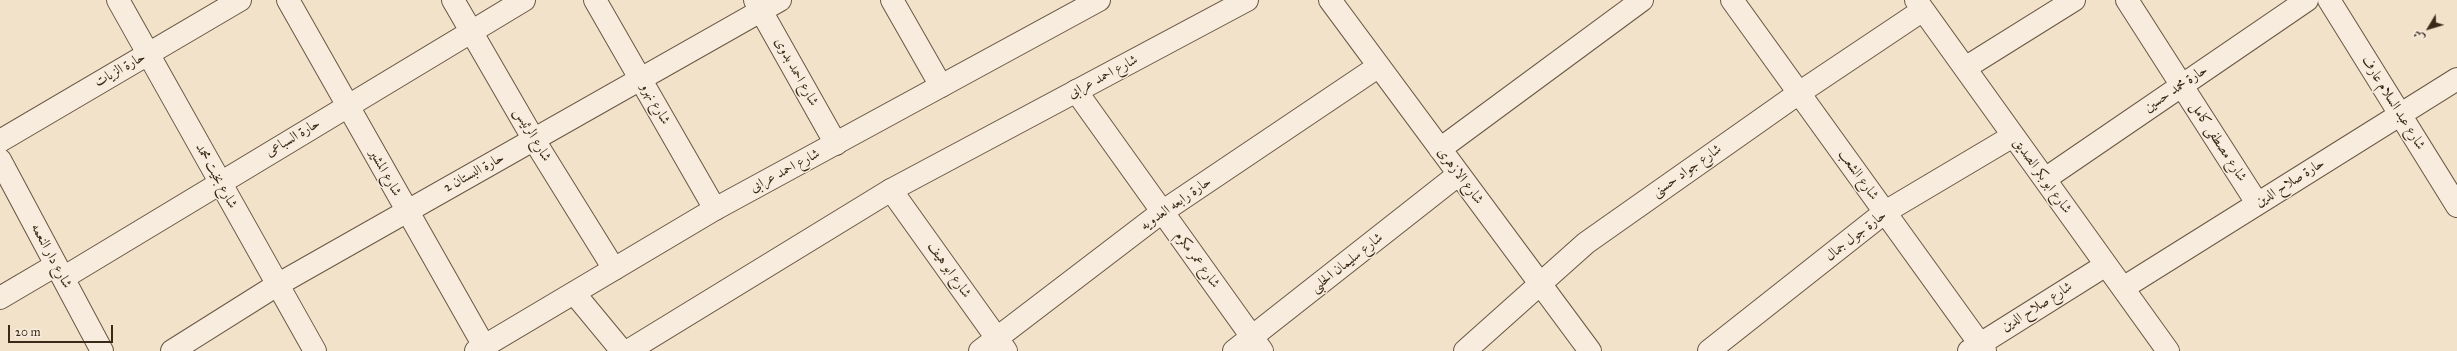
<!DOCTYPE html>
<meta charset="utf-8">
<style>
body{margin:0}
#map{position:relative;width:2457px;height:351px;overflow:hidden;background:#f3e2ca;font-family:"IM FELL Great Primer",Amiri,serif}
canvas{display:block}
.north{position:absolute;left:2409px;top:8px;width:40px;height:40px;-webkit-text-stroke:3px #f7ecdd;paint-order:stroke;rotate:232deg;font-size:11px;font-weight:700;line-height:16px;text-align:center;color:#392916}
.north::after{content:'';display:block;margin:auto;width:14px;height:18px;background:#392916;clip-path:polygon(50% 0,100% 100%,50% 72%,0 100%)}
.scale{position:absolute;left:8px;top:325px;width:105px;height:18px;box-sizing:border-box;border:2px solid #392916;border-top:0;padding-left:5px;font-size:12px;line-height:14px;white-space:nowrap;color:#392916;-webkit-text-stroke:3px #f7ecdd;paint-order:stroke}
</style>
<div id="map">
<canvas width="2457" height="351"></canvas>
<div class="north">ش</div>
<div class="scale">20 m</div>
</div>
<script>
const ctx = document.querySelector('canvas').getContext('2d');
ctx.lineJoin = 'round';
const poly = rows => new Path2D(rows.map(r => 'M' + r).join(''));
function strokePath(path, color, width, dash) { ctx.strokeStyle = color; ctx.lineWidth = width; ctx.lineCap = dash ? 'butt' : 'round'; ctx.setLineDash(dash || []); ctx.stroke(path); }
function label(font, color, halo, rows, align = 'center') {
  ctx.font = font + ' "IM FELL Great Primer",Amiri,serif'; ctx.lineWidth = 3; ctx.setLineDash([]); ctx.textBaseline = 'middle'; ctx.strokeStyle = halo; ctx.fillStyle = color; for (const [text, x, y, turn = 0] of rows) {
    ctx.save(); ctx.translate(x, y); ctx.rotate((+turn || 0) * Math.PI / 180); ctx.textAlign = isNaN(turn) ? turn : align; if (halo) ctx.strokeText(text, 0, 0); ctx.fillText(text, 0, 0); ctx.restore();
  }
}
const minor = poly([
 [118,0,315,351],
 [288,0,484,346],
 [453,0,534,140,614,269],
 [595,0,715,209],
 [755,0,836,144],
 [892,0,941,86],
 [1330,0,1590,351],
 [1732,0,1985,351],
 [1916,0,2168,351],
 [2127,0,2257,203],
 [2329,0,2457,206],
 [1965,68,2074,0],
 [1076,91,1262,351],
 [0,141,240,0],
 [1440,149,1642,0],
 [0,160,102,351],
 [2045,179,2307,0],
 [891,190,1006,351],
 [63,278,524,0],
 [2123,288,2457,79],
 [574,293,622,351],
 [0,298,56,265],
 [172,351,277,285,780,0],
 [980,351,1162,212,1379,66],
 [1234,351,1459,174],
 [1465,351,1586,243,1799,93,1923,10],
 [1709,351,1885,212,2013,136],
 [1969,351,2106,265]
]);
const tertiary = poly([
 [476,351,715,209,1099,0],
 [628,351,891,190,1247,0]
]);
const streetNames = [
 ["حارة الزيات",120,70,-30],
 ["شارع احمد بدوى",796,72,61],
 ["شارع احمد عرابى",1103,77,-28],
 ["حارة محمد حسين",2176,89,-34],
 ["شارع عبد السلام عارف",2393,103,58],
 ["شارع نهرو",655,104,60],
 ["شارع الرئيس",532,135,59],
 ["حارة السباعى",293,138,-31],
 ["شارع مصطفى كامل",2218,142,57],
 ["شارع احمد عرابى",785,171,-28],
 ["شارع جواد حسنى",1687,171,-35],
 ["شارع المشير",385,173,61],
 ["حارة البستان 2",474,173,-29],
 ["شارع الشعب",1858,175,54],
 ["شارع بخيت محمد",216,176,61],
 ["شارع الازهرى",1460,176,53],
 ["شارع ابو بكر الصديق",2042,176,54],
 ["حارة صلاح الدين",2290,183,-32],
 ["حارة رابعه العدويه",1176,204,-35],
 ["حارة جول جمال",1856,236,-38],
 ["شارع دار النعمه",51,256,62],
 ["شارع عمر مكرم",1197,260,54],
 ["شارع سليمان الحلبى",1347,263,-38],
 ["شارع ابو هيف",949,270,55],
 ["شارع صلاح الدين",2037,307,-32]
];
strokePath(minor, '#685743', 24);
strokePath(tertiary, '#685743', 24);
strokePath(minor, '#f7ecdd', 22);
strokePath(tertiary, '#f7ecdd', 22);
label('14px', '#392916', '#f7ecdd', streetNames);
</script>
